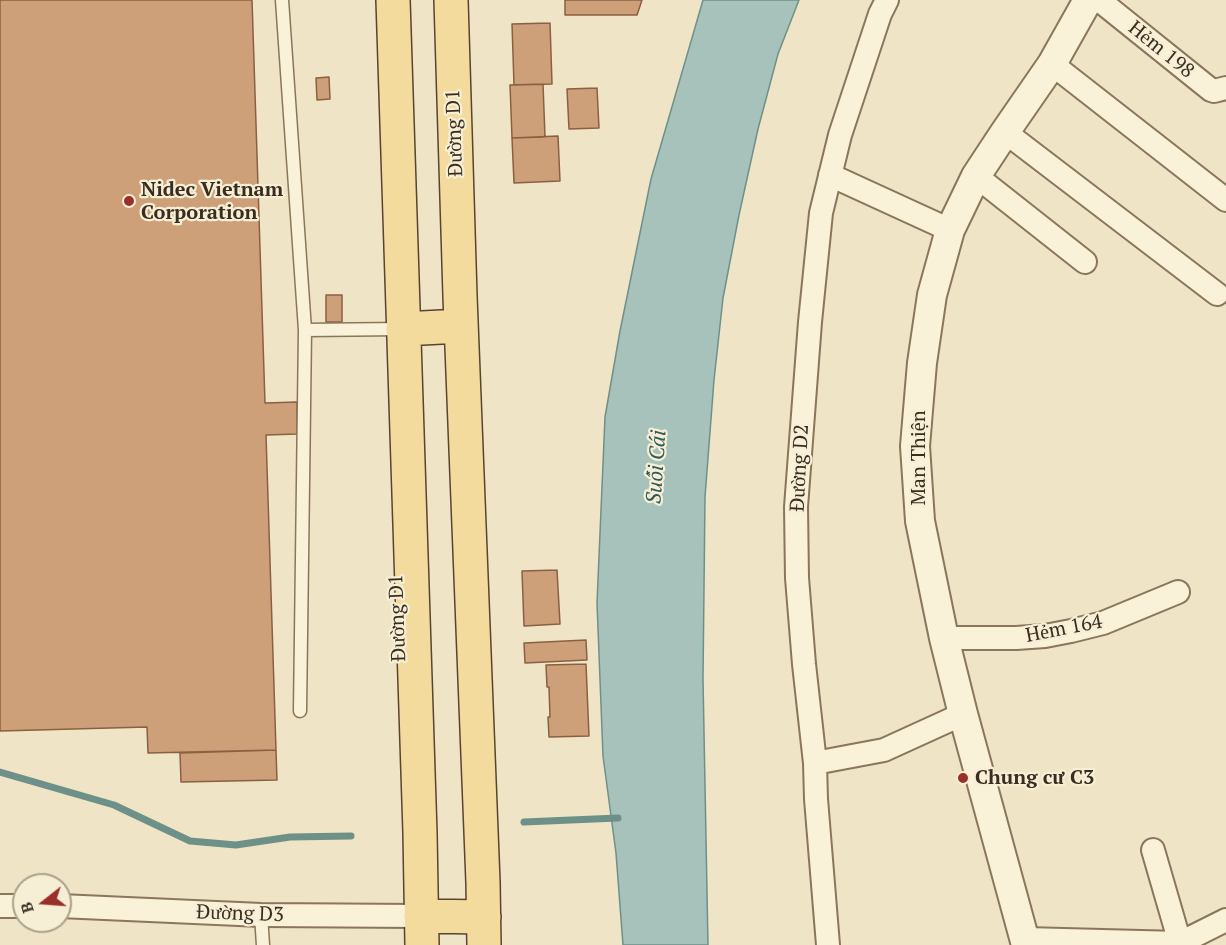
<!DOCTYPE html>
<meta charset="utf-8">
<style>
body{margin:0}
#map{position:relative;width:1226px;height:945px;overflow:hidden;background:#efe4c5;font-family:"PT Serif",serif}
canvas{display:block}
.north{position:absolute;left:12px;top:873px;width:60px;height:60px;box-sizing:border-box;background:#f6eed5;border:2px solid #aba18c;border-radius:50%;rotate:253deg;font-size:16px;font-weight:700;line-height:24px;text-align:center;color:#3a2d1f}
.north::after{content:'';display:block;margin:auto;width:21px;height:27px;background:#9a2e2a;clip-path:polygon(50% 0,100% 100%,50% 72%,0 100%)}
</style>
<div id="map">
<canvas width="1226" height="945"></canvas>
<div class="north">B</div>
</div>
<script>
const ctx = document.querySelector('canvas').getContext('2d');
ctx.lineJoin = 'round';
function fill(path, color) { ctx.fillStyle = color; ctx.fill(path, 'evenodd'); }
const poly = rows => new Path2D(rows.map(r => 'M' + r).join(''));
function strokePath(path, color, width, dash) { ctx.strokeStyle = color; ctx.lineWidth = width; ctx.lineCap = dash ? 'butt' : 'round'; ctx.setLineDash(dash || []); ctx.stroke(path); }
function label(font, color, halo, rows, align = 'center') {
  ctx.font = font + ' "PT Serif",serif'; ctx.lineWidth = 4.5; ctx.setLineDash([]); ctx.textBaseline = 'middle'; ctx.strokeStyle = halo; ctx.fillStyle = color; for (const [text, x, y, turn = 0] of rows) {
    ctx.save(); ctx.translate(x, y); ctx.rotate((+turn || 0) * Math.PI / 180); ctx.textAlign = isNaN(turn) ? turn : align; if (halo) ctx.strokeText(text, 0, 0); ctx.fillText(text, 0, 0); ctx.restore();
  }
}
const water = poly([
 [703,0,799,0,778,54,758,129,739,215,723,298,714,380,705,497,703,679,708,945,623,945,616,853,603,756,597,603,605,417,620,331,651,179,703,0]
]);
const stream = poly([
 [0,772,114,805,190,841,236,845,290,837,351,836],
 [524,822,618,818]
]);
const building = poly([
 [0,0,252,0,265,403,297,402,297,434,266,435,276,750,148,753,147,727,0,731,0,0],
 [565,0,642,0,637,15,565,15,565,0],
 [550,23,552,84,514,85,512,24,550,23],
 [329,77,330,99,317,100,316,78,329,77],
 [543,84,545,137,512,138,510,85,543,84],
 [597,88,599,128,569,129,567,89,597,88],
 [558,136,560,181,514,183,512,138,558,136],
 [326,295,342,295,342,322,326,322,326,295],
 [557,570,560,624,524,626,522,571,557,570],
 [586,640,587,660,525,663,524,643,586,640],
 [586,664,589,736,549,737,548,717,550,717,549,687,547,687,546,665,586,664],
 [276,750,277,780,181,782,180,753,276,750]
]);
const service = poly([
 [282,0,305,330,300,711],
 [305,330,402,329],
 [261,915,263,945]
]);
const minor = poly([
 [1099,0,1211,90,1214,91,1226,88],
 [1052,64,1226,200],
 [1005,132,1217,294],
 [830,175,950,230],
 [976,176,1085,262],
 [944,638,1016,638,1045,636,1071,631,1103,623,1178,592],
 [815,763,884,750,963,714],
 [1153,850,1180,943],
 [0,906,24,906],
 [60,906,261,915,421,916],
 [1025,939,1180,943,1226,920],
 [828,945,816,799,815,763,804,664,797,578,796,507,810,322,821,213,840,135,880,14,887,0]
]);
const tertiary = poly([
 [1026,945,963,714,944,638,920,521,915,446,922,363,932,295,950,230,976,176,1005,132,1052,64,1088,0]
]);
const primary = poly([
 [393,0,420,833,422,945],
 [451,0,460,296,483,882,484,945],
 [403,329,461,326],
 [421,916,484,917]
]);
const markers = [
 [129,201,6,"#9a2e2a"],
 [963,778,6,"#9a2e2a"]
];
const streetNames = [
 ["Hẻm 198",1161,50,39],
 ["Đường D1",455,133,-92],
 ["Man Thiện",919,458,-90],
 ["Đường D2",800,468,-87],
 ["Đường D1",398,618,-92],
 ["Hẻm 164",1064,629,-11],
 ["Đường D3",240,914,2]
];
const poiNames = [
 ["Nidec Vietnam",141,190],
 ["Corporation",141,213],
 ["Chung cư C3",975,778]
];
const waterNames = [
 ["Suối Cái",657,467,-86]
];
fill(water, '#a7c2bb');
strokePath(water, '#6d9189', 1.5);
strokePath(stream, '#6d9189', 7);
fill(building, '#cda07a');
strokePath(building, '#896040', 1.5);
strokePath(service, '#8a765b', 15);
strokePath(minor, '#8a765b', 26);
strokePath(tertiary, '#8a765b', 32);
strokePath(primary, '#58442f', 36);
strokePath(service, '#f9f1d8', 12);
strokePath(minor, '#f9f1d8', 22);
strokePath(tertiary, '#f9f1d8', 28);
strokePath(primary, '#f2db9d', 33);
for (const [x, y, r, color] of markers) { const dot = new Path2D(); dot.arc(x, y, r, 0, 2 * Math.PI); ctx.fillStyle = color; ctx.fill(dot); strokePath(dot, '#f6eed5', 2); }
label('20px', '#3a2d1f', '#f6eed5', streetNames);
label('bold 20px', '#3a2d1f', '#f6eed5', poiNames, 'left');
label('italic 21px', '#2e5a59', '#f6eed5', waterNames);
</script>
